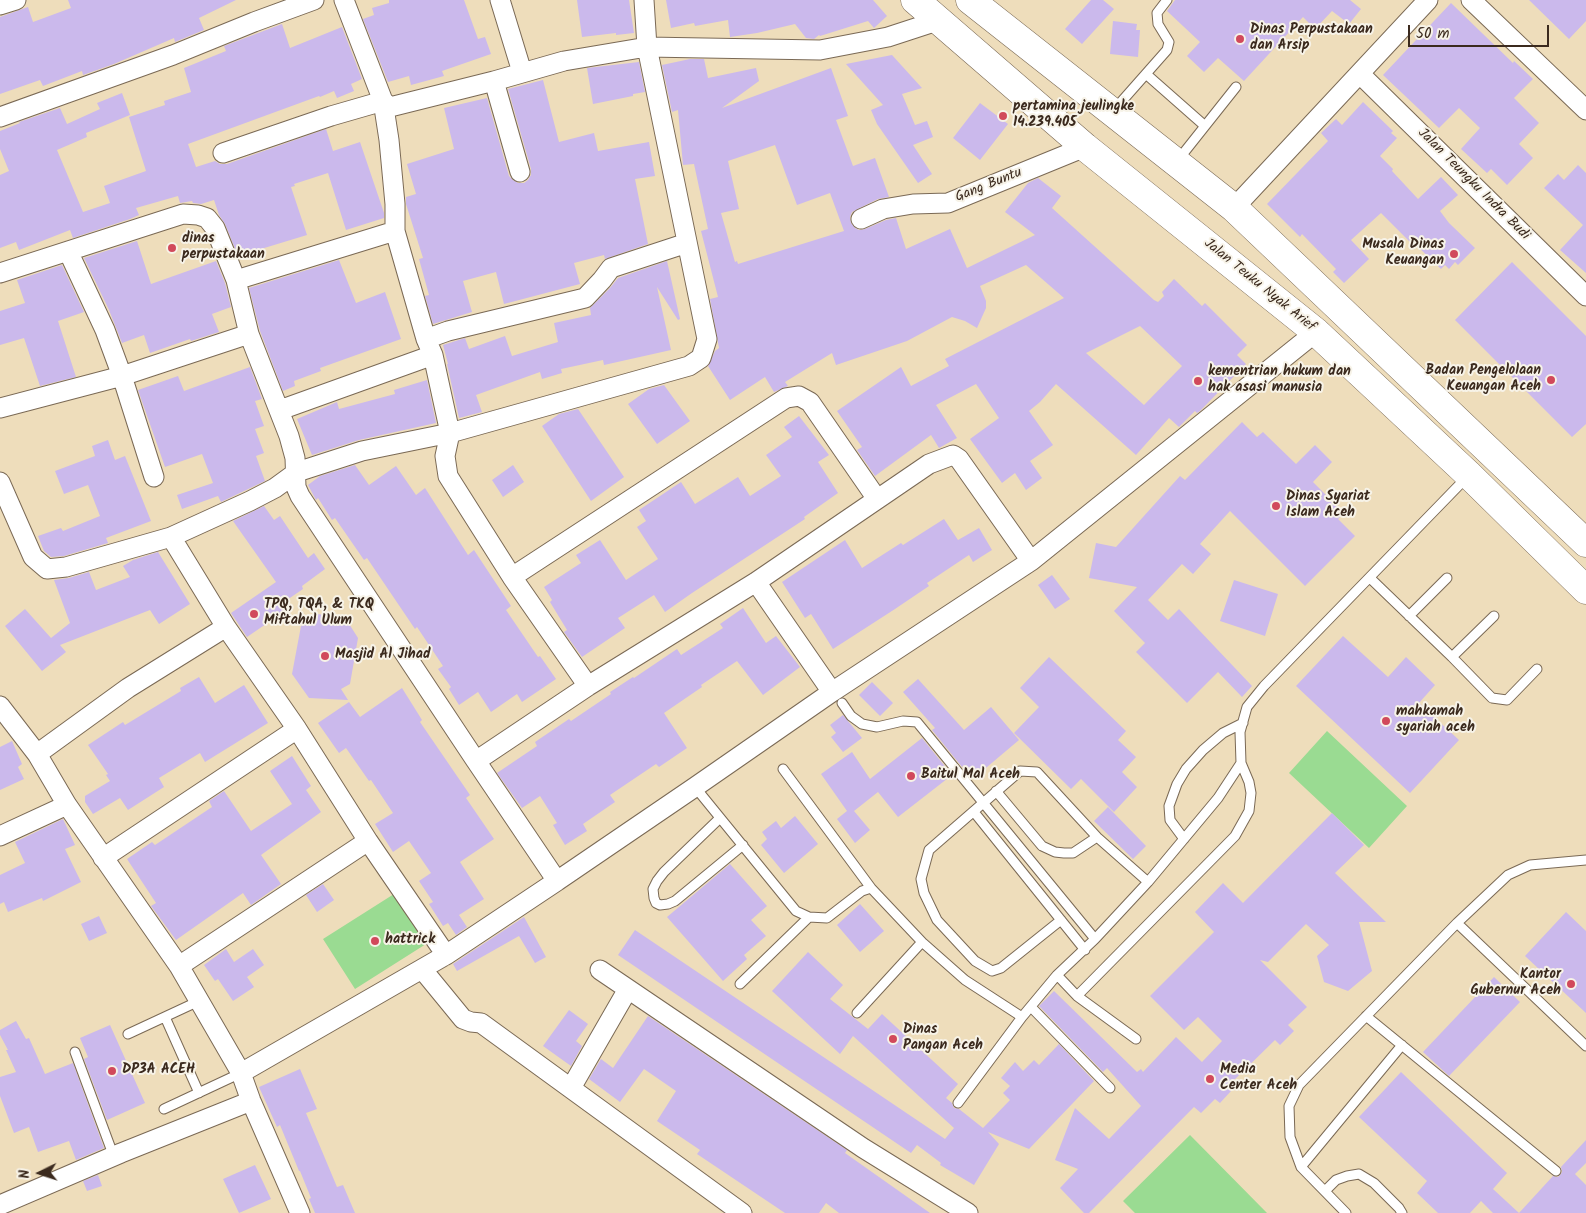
<!DOCTYPE html>
<style>
body{margin:0}
#map{position:relative;width:1586px;height:1213px;overflow:hidden;background:#edb;font-family:Kalam,sans-serif}
canvas{display:block}
.north{position:absolute;left:15px;top:1148px;width:50px;height:50px;-webkit-text-stroke:4px #f7f3e8;paint-order:stroke;rotate:266deg;font-size:14px;font-weight:700;line-height:20px;text-align:center;color:#3b2a1e}
.north::after{content:'';display:block;margin:auto;width:18px;height:22px;background:#3b2a1e;clip-path:polygon(50% 0,100% 100%,50% 72%,0 100%)}
.scale{position:absolute;left:1408px;top:25px;width:141px;height:22px;box-sizing:border-box;border:2px solid #3b2a1e;border-top:0;padding-left:6px;font-size:15px;line-height:18px;white-space:nowrap;color:#3b2a1e;-webkit-text-stroke:4px #f7f3e8;paint-order:stroke}
</style>
<div id="map">
<canvas width="1586" height="1213"></canvas>
<div class="north">N</div>
<div class="scale">50 m</div>
</div>
<script>
const ctx = document.querySelector('canvas').getContext('2d');
ctx.lineJoin = 'round';
function fill(path, color) { ctx.fillStyle = color; ctx.fill(path, 'evenodd'); }
const poly = rows => new Path2D(rows.map(r => 'M' + r).join(''));
function strokePath(path, color, width, dash) { ctx.strokeStyle = color; ctx.lineWidth = width; ctx.lineCap = dash ? 'butt' : 'round'; ctx.setLineDash(dash || []); ctx.stroke(path); }
function label(font, color, halo, rows, align = 'center') {
  ctx.font = font + ' Kalam,sans-serif'; ctx.lineWidth = 4; ctx.setLineDash([]); ctx.textBaseline = 'middle'; ctx.strokeStyle = halo; ctx.fillStyle = color; for (const [text, x, y, turn = 0] of rows) {
    ctx.save(); ctx.translate(x, y); ctx.rotate((+turn || 0) * Math.PI / 180); ctx.textAlign = isNaN(turn) ? turn : align; if (halo) ctx.strokeText(text, 0, 0); ctx.fillText(text, 0, 0); ctx.restore();
  }
}
const green = poly([
 [1327,731,1407,806,1369,848,1289,773],
 [394,894,426,944,355,989,323,939],
 [1190,1135,1267,1213,1135,1213,1123,1201]
]);
const building = poly([
 [68,0,236,0,199,18,204,30,175,42,174,38,114,64,83,75,82,71,43,86,40,80,0,94,0,17,28,7,33,22,71,8],
 [389,0,464,0,478,39,485,37,491,54,442,71,444,76,411,85,409,76,388,82,363,19,374,15,372,8,389,3],
 [577,0,629,0,634,33,616,35,616,33,582,37],
 [666,0,873,0,887,16,874,28,868,21,820,36,819,35,814,39,806,38,795,24,757,33,730,37,728,20,695,26,694,23,671,28],
 [1091,0,1103,0,1114,9,1082,44,1065,29],
 [1175,0,1350,0,1361,9,1349,24,1332,11,1315,29,1303,17,1244,81,1218,58,1204,72,1187,56,1200,42,1167,11],
 [1529,0,1586,0,1586,21,1569,39],
 [1451,3,1513,63,1514,61,1533,79,1514,98,1539,123,1519,144,1533,158,1507,185,1491,169,1487,173,1461,149,1480,128,1459,108,1439,128,1383,75],
 [1113,21,1137,24,1136,30,1140,30,1138,57,1110,54],
 [282,24,290,48,342,27,362,79,351,84,354,91,337,98,334,91,320,97,319,96,188,144,196,167,215,161,220,164,227,164,326,129,333,151,360,142,384,213,384,218,346,230,328,173,294,184,295,186,291,187,307,235,238,256,225,224,219,215,214,200,201,204,193,203,192,201,180,203,178,196,136,208,139,215,130,219,73,238,70,230,19,250,16,242,0,248,0,175,9,171,0,149,0,131,20,123,19,122,60,108,67,124,100,109,97,103,122,93,130,115,86,133,87,137,57,150,83,212,110,203,104,186,146,171,129,117,165,105,164,101,191,92,184,68,226,51,224,46],
 [892,55,922,88,902,94,915,125,927,121,933,137,913,145,932,174,918,183,877,124,871,110,883,105,846,64],
 [690,59,704,59,708,78,756,68,759,81,722,108,831,68,848,116,836,120,853,166,875,158,889,197,878,199,852,212,850,217,851,223,855,228,859,230,865,229,886,220,896,218,906,249,950,229,967,268,1035,235,1005,212,1028,183,1038,178,1061,196,1052,208,1154,300,1158,302,1164,296,1162,292,1174,279,1202,306,1205,303,1247,345,1237,355,1246,364,1200,411,1197,413,1195,411,1179,427,1169,418,1136,455,1056,384,1040,402,1029,411,1053,445,1030,461,1042,478,1026,490,1015,473,1002,483,970,439,999,418,976,384,936,405,957,438,939,448,931,435,875,476,857,450,862,447,837,411,901,367,911,386,949,366,945,359,1064,298,1026,265,980,286,986,301,986,308,977,328,965,321,952,317,907,341,836,365,832,353,785,382,788,386,774,392,765,377,730,400,708,366,715,351,719,348,710,299,718,297,701,231,708,229,694,164,683,165,678,110,672,112,662,65],
 [775,145,797,205,830,193,844,231,738,264,737,261,735,262,721,213,739,209,728,161],
 [1140,326,1182,366,1144,405,1086,353],
 [639,62,645,92,633,94,633,96,593,104,587,68],
 [543,80,559,142,594,133,598,151,649,142,655,176,635,179,648,244,605,259,604,255,574,263,580,284,504,304,496,272,463,281,472,312,433,324,425,296,429,295,419,259,423,258,406,204,406,197,416,194,407,164,454,149,444,108,487,98,509,176,513,180,518,183,524,183,528,180,531,175,531,169,508,89],
 [1363,102,1393,131,1391,133,1397,138,1380,156,1393,169,1392,171,1418,199,1441,177,1458,195,1440,211,1449,223,1475,248,1458,265,1455,262,1449,269,1445,265,1441,269,1415,244,1414,246,1381,213,1351,240,1369,259,1344,283,1333,272,1336,269,1302,234,1300,237,1267,204,1328,141,1321,133,1336,119,1342,125],
 [980,103,1008,124,980,160,953,138],
 [1578,165,1586,173,1586,273,1560,250,1583,225,1544,188,1558,174,1564,180],
 [137,241,151,284,216,261,225,283,231,307,212,314,219,332,191,341,190,339,150,353,144,335,122,343,109,310,84,258],
 [339,260,356,303,385,292,401,339,320,368,321,371,294,381,295,386,283,391,260,331,249,288],
 [667,261,680,319,678,320,657,287,671,350,604,365,603,360,561,369,562,373,542,379,540,372,476,395,482,412,459,418,447,364,448,364,443,345,465,338,469,349,505,336,512,356,558,342,554,323,591,315,590,308,610,288,618,278],
 [1512,262,1586,336,1586,424,1572,437,1455,320],
 [62,265,84,312,58,321,76,377,40,386,24,338,0,345,0,311,25,303,17,280],
 [250,367,262,399,255,401,264,426,255,429,264,453,256,456,265,481,221,502,218,496,182,509,177,495,213,483,202,454,165,467,138,390,178,376,184,391],
 [427,380,436,423,359,440,312,455,297,419,337,402,339,409,395,394,394,390],
 [664,385,690,421,657,444,628,404,649,389],
 [578,409,624,477,591,501,542,426,559,414],
 [799,416,829,455,818,462,838,493,804,517,805,519,692,593,665,612,654,595,618,618,625,628,582,657,564,632,567,630,550,602,552,600,544,587,581,563,576,555,600,540,626,580,658,559,637,527,646,521,639,510,681,482,695,504,738,477,750,496,781,476,766,455,792,437,784,427],
 [1242,422,1257,437,1263,432,1296,464,1315,445,1332,462,1313,482,1344,513,1338,519,1355,536,1305,586,1230,511,1200,544,1211,554,1193,574,1182,564,1148,600,1168,620,1179,609,1252,686,1242,697,1218,672,1187,703,1136,652,1145,643,1114,611,1137,587,1089,578,1096,543,1116,547,1180,476,1185,480],
 [108,440,115,460,125,456,151,521,106,538,108,543,64,556,51,557,44,551,38,536,61,528,63,531,100,516,88,485,64,494,55,471,95,456,92,446],
 [355,465,369,485,396,466,416,495,425,488,468,555,474,550,511,606,506,610,538,657,540,656,556,679,522,702,517,694,491,712,478,692,459,705,449,689,451,687,438,669,443,666,417,627,415,629,367,558,364,560,335,518,332,520,318,498,316,500,308,485,320,476],
 [513,465,524,482,503,497,492,480],
 [264,506,274,520,280,516,308,558,314,553,325,569,302,586,303,589,284,602,288,609,247,637,231,613,276,582,233,521],
 [944,519,958,540,979,528,992,550,973,562,969,555,927,583,929,586,895,609,833,649,811,614,805,618,782,582,845,540,862,568,901,543,903,545],
 [158,552,190,604,159,624,150,610,60,645,66,652,42,671,5,626,25,609,51,638,70,623,54,580,69,578,89,572,96,590,130,577,123,566,133,560],
 [1052,575,1070,599,1055,609,1038,585],
 [1234,580,1278,594,1265,636,1220,621],
 [743,608,766,643,776,636,800,667,763,695,737,661,701,685,702,687,664,713,687,748,659,767,656,764,610,795,615,802,583,824,587,831,565,845,553,825,557,823,540,796,522,808,497,773,537,746,535,742,569,719,571,721,611,694,610,692,633,677,634,678,677,649,681,655,723,628,720,624],
 [318,614,346,619,358,638,350,684,341,689,348,700,309,698,292,674,301,626],
 [1343,636,1388,677,1406,657,1435,685,1419,703,1459,740,1410,793,1296,686],
 [1049,657,1126,731,1118,740,1136,757,1122,772,1137,787,1114,812,1081,779,1071,789,1014,733,1039,707,1020,688],
 [199,677,215,703,244,685,268,723,205,762,200,753,159,778,164,787,128,810,120,798,93,814,85,802,85,796,110,781,106,775,108,774,88,745,123,722,125,725,181,691,180,688],
 [918,679,964,730,991,707,1019,740,974,778,964,765,962,767,932,730,935,728,903,692],
 [872,682,893,703,880,716,859,695],
 [402,688,422,720,420,722,470,795,466,798,494,839,460,862,484,899,459,915,467,927,456,935,448,923,443,926,429,904,433,902,419,881,431,873,409,841,393,852,375,824,393,813,371,780,369,781,346,748,339,753,318,723,349,702,360,717],
 [843,715,862,738,843,752,831,737,836,733,830,725],
 [922,738,952,775,898,817,878,792,854,811,870,830,855,843,837,819,847,811,821,774,852,752,870,779],
 [12,741,22,764,18,767,24,779,0,790,0,747],
 [292,756,311,786,306,790,321,812,261,855,281,884,251,905,243,893,176,940,151,906,156,903,127,859,152,842,155,845,212,807,209,801,224,791,251,831,292,804,270,771],
 [1108,807,1146,846,1133,859,1094,821],
 [1332,813,1364,845,1335,873,1386,922,1359,922,1372,971,1348,991,1324,982,1317,956,1329,945,1306,924,1268,962,1260,960,1307,1007,1288,1025,1294,1031,1280,1045,1275,1040,1227,1087,1231,1091,1220,1103,1215,1099,1201,1113,1194,1107,1089,1213,1084,1213,1060,1188,1078,1169,1055,1160,1075,1108,1109,1139,1141,1106,1107,1068,1103,1072,1039,1006,1054,991,1137,1072,1141,1069,1143,1072,1176,1037,1202,1062,1222,1041,1198,1017,1184,1030,1150,996,1214,932,1195,912,1223,883,1243,903],
 [795,816,818,844,784,873,761,845,767,839,762,832,776,821,781,828],
 [63,819,75,845,65,849,81,882,43,901,42,898,8,912,4,902,0,904,0,875,25,863,15,842],
 [730,864,767,906,751,920,766,936,744,955,747,959,723,981,667,917],
 [323,884,334,900,317,912,306,895],
 [860,904,884,931,860,952,837,925],
 [1566,912,1586,931,1586,1013,1525,956],
 [99,916,107,933,89,941,81,924],
 [524,917,546,957,535,963,519,936,457,971,453,964],
 [635,930,945,1139,954,1128,853,1036,840,1054,772,991,808,952,843,985,830,999,868,1029,882,1014,958,1084,946,1098,952,1103,954,1108,959,1109,983,1128,1010,1100,1003,1093,1010,1086,1001,1078,1015,1062,1023,1071,1034,1060,1039,1065,1059,1044,1094,1081,1029,1149,988,1132,999,1144,974,1185,940,1165,941,1163,917,1145,911,1153,618,955],
 [226,949,234,962,253,949,264,965,247,977,254,987,233,1001,218,979,215,981,204,965],
 [1494,977,1520,1002,1449,1076,1423,1052],
 [569,1010,588,1024,576,1041,582,1046,571,1066,543,1046],
 [648,1016,847,1150,845,1153,930,1213,839,1213,826,1203,819,1213,785,1213,697,1154,700,1150,657,1121,676,1091,644,1069,620,1102,589,1079,601,1059,613,1068],
 [16,1021,26,1039,29,1038,45,1074,73,1063,104,1148,76,1160,69,1141,38,1152,29,1127,14,1133,0,1096,0,1077,16,1072,6,1050,8,1050,0,1035,0,1030],
 [110,1025,145,1103,107,1120,84,1059,88,1057,80,1038],
 [300,1069,317,1109,306,1113,337,1187,343,1185,355,1213,315,1213,309,1199,311,1198,300,1171,299,1171,280,1125,277,1127,259,1087],
 [1401,1072,1507,1173,1493,1189,1519,1213,1553,1176,1558,1177,1560,1175,1562,1172,1561,1167,1586,1140,1586,1163,1575,1174,1586,1185,1586,1213,1493,1213,1481,1201,1470,1213,1438,1213,1417,1193,1427,1181,1359,1117],
 [255,1165,271,1199,239,1213,223,1179],
 [98,1175,102,1186,87,1191,83,1181]
]);
const service = poly([
 [1146,74,1205,126],
 [1114,110,1167,50,1169,42,1158,24,1157,13,1167,0],
 [1178,160,1236,87],
 [1370,578,1452,657,1492,698,1507,700,1537,669],
 [1409,616,1447,578],
 [1452,657,1494,616],
 [842,703,851,716,862,724,877,727,903,721,917,722,1095,939],
 [783,769,871,888],
 [695,787,796,911,809,917,827,918,862,891,871,888,922,942,965,980,1022,1017,1057,975,1095,939,1148,882,1218,798,1241,763,1240,732,1247,707,1264,686,1467,477],
 [996,791,1042,846,1055,852,1064,853,1073,853,1097,837],
 [974,812,1085,950],
 [720,818,664,872,657,881,653,889,654,898,656,903,660,905,668,904,675,901,743,845],
 [1184,839,1170,820,1169,806,1177,784,1186,769,1203,750,1223,733,1243,723],
 [1061,920,1001,968,992,971,975,961,937,920,924,893,921,879,929,850,1020,771,1037,772,1097,837,1148,882],
 [1457,923,1586,1046],
 [1057,975,1077,996,1136,1039],
 [740,984,809,917],
 [1077,996,1235,836,1249,811,1251,793,1249,782,1241,763],
 [1031,1007,1110,1088],
 [857,1013,922,942],
 [1366,1016,1556,1171],
 [165,1017,199,1093],
 [128,1034,199,1001],
 [75,1052,114,1157],
 [958,1103,1022,1017],
 [164,1109,241,1073],
 [1301,1167,1402,1045],
 [1325,1191,1336,1180,1347,1176,1359,1174,1374,1183,1399,1208,1402,1213],
 [1346,1213,1301,1167,1290,1137,1289,1106,1299,1085,1457,923,1508,875,1530,865,1586,860]
]);
const minor = poly([
 [344,0,383,101,389,140,395,204,395,231,426,339,433,355,450,433,445,456,448,476,512,577,588,686],
 [500,0,522,72],
 [1471,0,1586,110],
 [0,5,16,0],
 [1360,74,1586,296],
 [494,81,520,172],
 [0,117,173,55,254,22,314,0],
 [223,153,331,116,383,101,389,106,394,106,494,81,564,61,647,47,820,50,888,37,937,21],
 [1234,208,1428,0],
 [861,219,883,209,913,204,948,203,1085,147],
 [0,273,183,214,198,215,207,218,215,228,236,280,395,231],
 [236,280,249,334,289,436,295,458,296,487,300,496,476,761],
 [426,339,448,331,585,298,602,280,611,268,687,243],
 [0,408,122,376,105,330,68,251],
 [280,410,433,355],
 [154,477,122,376,249,334],
 [0,482,33,557,47,569,66,567,171,537,226,627,297,729,368,841,446,955],
 [171,537,250,501,275,488,297,472,362,451,450,433,689,366,701,358,707,339,647,47,644,0],
 [512,577,786,398,799,396,810,402,877,499],
 [756,582,832,692],
 [0,706,37,754,67,805,179,966,241,1073,251,1101,300,1213],
 [37,754,128,688,226,627],
 [0,836,67,805],
 [103,858,297,729],
 [557,881,695,787,832,692,1031,561,1316,332],
 [179,966,368,841],
 [422,969,463,1019,471,1022,481,1023,742,1213],
 [600,970,863,1148,968,1213],
 [241,1073,446,955,557,881,476,761,588,686,756,582,929,464,953,455,959,459,1031,561],
 [571,1088,628,989],
 [0,1205,121,1153,251,1101]
]);
const trunk = poly([
 [915,0,1085,147,1316,332,1469,475,1586,590],
 [970,0,1234,208,1586,543]
]);
const markers = [
 [1240,39,5,"#d1495b"],
 [1003,116,5,"#d1495b"],
 [172,248,5,"#d1495b"],
 [1454,254,5,"#d1495b"],
 [1551,380,5,"#d1495b"],
 [1198,381,5,"#d1495b"],
 [1276,506,5,"#d1495b"],
 [254,614,5,"#d1495b"],
 [325,656,5,"#d1495b"],
 [1386,721,5,"#d1495b"],
 [911,776,5,"#d1495b"],
 [375,941,5,"#d1495b"],
 [1571,984,5,"#d1495b"],
 [893,1039,5,"#d1495b"],
 [112,1071,5,"#d1495b"],
 [1210,1079,5,"#d1495b"]
];
const poiNames = [
 ["Dinas Perpustakaan",1250,31],
 ["dan Arsip",1250,47],
 ["pertamina jeulingke",1013,108],
 ["14.239.405",1013,124],
 ["dinas",182,240],
 ["perpustakaan",182,256],
 ["Musala Dinas",1444,246,"right"],
 ["Keuangan",1444,262,"right"],
 ["Badan Pengelolaan",1541,372,"right"],
 ["Keuangan Aceh",1541,388,"right"],
 ["kementrian hukum dan",1208,373],
 ["hak asasi manusia",1208,389],
 ["Dinas Syariat",1286,498],
 ["Islam Aceh",1286,514],
 ["TPQ, TQA, & TKQ",264,606],
 ["Miftahul Ulum",264,622],
 ["Masjid Al Jihad",335,656],
 ["mahkamah",1396,713],
 ["syariah aceh",1396,729],
 ["Baitul Mal Aceh",921,776],
 ["hattrick",385,941],
 ["Kantor",1561,976,"right"],
 ["Gubernur Aceh",1561,992,"right"],
 ["Dinas",903,1031],
 ["Pangan Aceh",903,1047],
 ["DP3A ACEH",122,1071],
 ["Media",1220,1071],
 ["Center Aceh",1220,1087]
];
const streetNames = [
 ["Jalan Teungku Indra Budi",1473,185,45],
 ["Gang Buntu",989,186,-22],
 ["Jalan Teuku Nyak Arief",1259,286,39]
];
fill(green, '#9adb92');
fill(building, '#cbb9ec');
strokePath(service, '#7a6955', 11);
strokePath(minor, '#7a6955', 21);
strokePath(trunk, '#7a6955', 29);
strokePath(service, '#fff', 9);
strokePath(minor, '#fff', 19);
strokePath(trunk, '#fff', 28);
for (const [x, y, r, color] of markers) { const dot = new Path2D(); dot.arc(x, y, r, 0, 2 * Math.PI); ctx.fillStyle = color; ctx.fill(dot); strokePath(dot, '#f7f3e8', 2); }
label('bold 14px', '#3b2a1e', '#f7f3e8', poiNames, 'left');
label('14px', '#3b2a1e', '#f7f3e8', streetNames);
</script>
